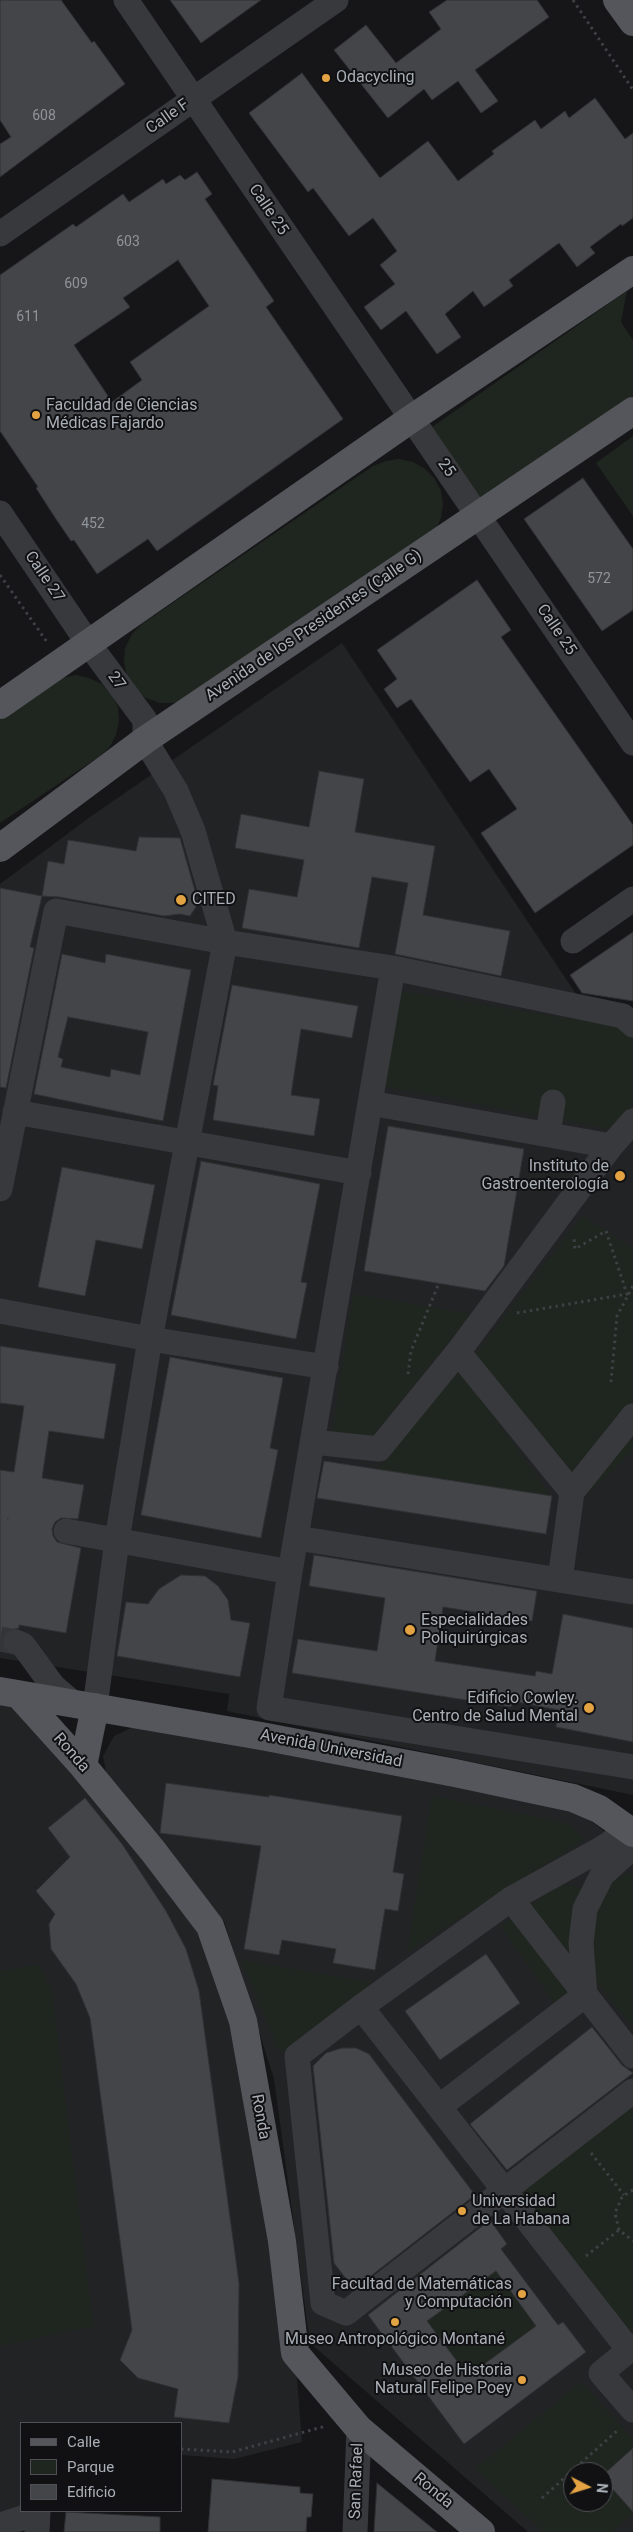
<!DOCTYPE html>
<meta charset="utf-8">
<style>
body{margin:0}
#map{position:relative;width:633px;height:2532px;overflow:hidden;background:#161618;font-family:Roboto,sans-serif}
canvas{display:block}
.legend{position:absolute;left:20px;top:2422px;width:162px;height:90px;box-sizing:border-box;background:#111113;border:1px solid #4e5055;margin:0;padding:6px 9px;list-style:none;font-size:15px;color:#a9afb7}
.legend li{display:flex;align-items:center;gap:10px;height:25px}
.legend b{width:25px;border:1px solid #4e5055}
.north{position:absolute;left:563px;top:2462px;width:50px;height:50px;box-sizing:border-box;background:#111113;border:1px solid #4e5055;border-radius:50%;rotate:95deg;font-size:14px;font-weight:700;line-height:20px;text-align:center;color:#a9afb7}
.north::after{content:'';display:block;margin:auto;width:18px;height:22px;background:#e4a342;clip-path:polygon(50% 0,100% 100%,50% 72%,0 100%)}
</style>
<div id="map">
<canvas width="633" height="2532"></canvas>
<ul class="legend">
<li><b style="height:6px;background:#54565c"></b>Calle</li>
<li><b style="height:14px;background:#1f261f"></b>Parque</li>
<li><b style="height:14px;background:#434548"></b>Edificio</li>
</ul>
<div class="north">N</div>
</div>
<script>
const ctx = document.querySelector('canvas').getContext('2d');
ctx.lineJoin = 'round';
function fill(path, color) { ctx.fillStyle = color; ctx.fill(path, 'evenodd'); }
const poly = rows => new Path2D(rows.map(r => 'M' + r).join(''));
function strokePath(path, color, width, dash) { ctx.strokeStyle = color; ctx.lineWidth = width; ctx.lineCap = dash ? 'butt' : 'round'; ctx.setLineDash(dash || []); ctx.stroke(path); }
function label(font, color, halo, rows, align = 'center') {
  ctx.font = font + ' Roboto,sans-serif'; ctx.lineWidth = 4; ctx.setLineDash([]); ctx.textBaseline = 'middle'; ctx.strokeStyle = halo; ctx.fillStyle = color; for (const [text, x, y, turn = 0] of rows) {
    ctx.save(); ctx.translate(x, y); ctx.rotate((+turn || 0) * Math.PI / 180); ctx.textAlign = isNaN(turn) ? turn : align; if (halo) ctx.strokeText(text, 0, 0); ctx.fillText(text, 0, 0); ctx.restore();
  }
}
const built = poly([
 [342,643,578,997,633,1008,633,1795,227,1711,229,1694,0,1658,0,884,90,817],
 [0,1692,210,1926,295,2353,302,2442,234,2459,181,2455,181,2423,21,2423,21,2511,0,2525],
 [135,1726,574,1808,633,1853,633,2532,528,2532,310,2343,274,2079,224,1921,107,1777,103,1756,114,1736],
 [573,2472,603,2472,603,2502,573,2502]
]);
const green = poly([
 [627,291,621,322,633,340,633,396,483,501,432,427],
 [633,436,633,516,596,463],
 [399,459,413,462,425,469,434,478,441,491,443,504,441,518,435,531,188,698,174,703,160,703,146,698,134,689,127,676,124,662,125,648,132,634,142,624,373,466,386,461],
 [76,675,89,678,102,684,113,697,118,707,119,721,116,735,109,748,97,758,0,823,0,718,62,678],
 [400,991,615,1026,633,1035,633,1113,622,1123,609,1129,383,1086],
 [582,1216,633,1248,633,1451,582,1499,476,1354],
 [353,1294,471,1314,370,1439,332,1435],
 [459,1369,547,1490,552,1496,377,1469],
 [432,1796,566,1823,585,1839,419,1944,407,1954],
 [630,1872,633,1875,633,2028,593,1977,554,2003,501,1926,561,1884,597,1890],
 [241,1960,375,1983,280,2053],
 [39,1965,52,1991,93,2326,0,2346,0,1971],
 [633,2091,633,2347,504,2191],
 [496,2271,536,2326,468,2376,427,2321],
 [581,2382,633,2439,633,2514,611,2532,544,2532,475,2469],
 [573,2472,603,2472,603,2502,573,2502]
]);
const building = poly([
 [0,0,61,0,92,43,94,41,125,84,0,177,0,144,11,137,0,120,0,0],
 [170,0,261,0,201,43,170,0],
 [447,0,537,0,549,17,475,70,498,101,481,113,458,81,432,100,424,89,388,118,334,50,366,25,396,63,441,29,429,12,447,0],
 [302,73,380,178,428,141,458,181,494,154,492,151,535,120,541,129,565,111,569,118,595,98,625,139,633,133,633,218,622,226,621,224,590,247,595,253,577,267,559,243,509,280,513,286,484,307,473,291,445,314,461,337,437,354,406,311,381,330,364,307,395,284,380,265,397,251,373,218,349,236,313,188,308,192,249,113,302,73],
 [197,172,212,194,205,199,274,301,266,307,343,419,157,551,148,539,97,574,74,540,71,541,54,516,36,488,38,487,0,431,0,275,73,224,76,227,123,194,129,202,163,179,166,184,180,175,185,180,197,172],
 [178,260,209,306,130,362,142,380,112,402,74,345,130,307,123,298,178,260],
 [583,478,633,549,633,610,602,631,524,519,583,478],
 [477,580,511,630,501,637,633,825,633,845,535,913,481,833,517,809,489,769,470,782,411,699,397,708,384,689,397,679,377,650,477,580],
 [319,771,364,779,355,832,435,846,423,915,510,931,501,976,395,954,408,883,372,877,359,948,242,928,249,889,297,897,304,860,235,848,241,814,309,827,319,771],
 [139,837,180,838,197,898,197,905,190,916,180,914,164,916,59,897,42,896,48,861,64,864,68,840,136,851,139,837],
 [0,888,42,896,30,947,34,948,6,1088,0,1087,0,888],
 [633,932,633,1001,582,993,570,975,633,932],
 [62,954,105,963,106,954,191,970,163,1121,34,1094,62,954],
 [68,1017,148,1032,140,1075,111,1069,110,1077,61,1067,63,1059,58,1057,68,1017],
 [232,985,358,1006,352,1038,301,1029,291,1095,320,1099,314,1136,213,1120,218,1086,213,1085,232,985],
 [388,1126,524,1149,504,1266,485,1291,364,1271,388,1126],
 [201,1161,320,1184,301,1282,307,1283,296,1339,171,1315,201,1161],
 [62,1167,155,1185,142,1249,96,1240,85,1296,38,1287,62,1167],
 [0,1346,116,1364,104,1439,49,1431,42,1478,84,1485,78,1519,61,1518,55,1522,52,1529,53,1536,57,1542,81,1548,66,1633,19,1625,19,1628,7,1631,3,1637,2,1645,0,1644,0,1470,14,1472,24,1406,0,1403,0,1346],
 [170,1357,283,1378,270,1448,278,1450,261,1538,141,1515,170,1357],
 [324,1461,552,1496,546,1534,317,1498,324,1461],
 [314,1555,537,1591,532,1621,443,1607,435,1661,535,1676,536,1671,552,1674,563,1614,633,1628,633,1742,556,1727,559,1710,512,1701,511,1707,292,1673,298,1639,377,1651,385,1598,309,1586,314,1555],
 [181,1575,205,1576,218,1586,228,1600,231,1620,250,1623,240,1677,117,1656,126,1602,148,1604,159,1589,181,1575],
 [166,1783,269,1797,269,1795,402,1816,393,1872,404,1874,398,1911,385,1909,375,1970,333,1963,336,1949,282,1940,279,1955,244,1949,261,1846,160,1833,166,1783],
 [85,1798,122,1844,166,1911,186,1949,199,1991,239,2283,238,2377,229,2423,174,2417,178,2389,138,2378,120,2360,132,2330,90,2018,76,1984,51,1949,49,1924,55,1914,36,1891,70,1857,48,1828,85,1798],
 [486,1954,520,2003,440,2060,405,2011,486,1954],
 [592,2027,622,2065,633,2073,507,2170,470,2124,592,2027],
 [342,2048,356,2048,369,2054,475,2195,354,2289,334,2263,313,2066,326,2053,342,2048],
 [490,2220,507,2244,501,2249,558,2325,563,2322,586,2352,464,2444,368,2315,490,2220],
 [496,2271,536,2326,468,2376,427,2321,496,2271],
 [633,2448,633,2512,603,2478,603,2475,633,2448],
 [212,2479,300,2487,300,2493,313,2494,311,2517,307,2517,306,2532,208,2532,212,2479],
 [377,2483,437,2532,374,2532,377,2483],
 [66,2512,160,2517,160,2532,64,2532,66,2512]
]);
const minorTunnel = poly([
 [0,1639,16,1642]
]);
const path = poly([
 [573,0,633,90],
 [0,575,47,642],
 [517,1313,627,1294,606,1231,575,1249,574,1237],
 [408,1374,411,1351,439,1283],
 [611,1382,617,1316,633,1286],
 [0,1517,9,1519],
 [591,2153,624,2195],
 [633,2190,622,2197,615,2213,619,2230,633,2241],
 [586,2256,619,2230],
 [181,2449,232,2452,326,2426],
 [542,2498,619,2429]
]);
const minor = poly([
 [126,0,633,743],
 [0,234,336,0],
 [0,513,88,643,145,720,145,740,176,791,193,831,225,942,150,1339,117,1540,95,1707],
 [573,941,633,899],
 [393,968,290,1572,269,1708,633,1767],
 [370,1103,611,1146],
 [15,1112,359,1173],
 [548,1134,553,1102],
 [0,1189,56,911,225,942,393,968,623,1016,633,1025],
 [0,1311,150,1339,326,1367],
 [458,1352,572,1492,560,1580],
 [313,1442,379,1449,458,1352,611,1146,633,1121],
 [572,1492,633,1416],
 [66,1531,290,1572],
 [297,1538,633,1592],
 [16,1642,23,1645,53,1686,73,1703],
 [629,1830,601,1849,511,1899,361,2007,297,2056,323,2303,346,2313,633,2091],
 [511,1899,633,2056],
 [361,2007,629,2350],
 [439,2107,585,1995,581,1943,585,1909,602,1875,633,1847],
 [633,2347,601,2373,633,2410],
 [0,2525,38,2513,37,2532],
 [355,2532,359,2429]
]);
const major = poly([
 [617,0,633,22],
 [0,705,411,419,633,270],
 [0,848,145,740,633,411],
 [0,1691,261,1736,455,1773,573,1798,599,1809,633,1833],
 [19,1695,83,1766,153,1851,210,1926,243,2021,282,2241,295,2353,359,2429,481,2532],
 [83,1766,95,1707]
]);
const markers = [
 [326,78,5,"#e4a342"],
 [36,415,5,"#e4a342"],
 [181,900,6,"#e4a342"],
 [620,1176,6,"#e4a342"],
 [410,1630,6,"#e4a342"],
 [589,1708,6,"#e4a342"],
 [462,2211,5,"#e4a342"],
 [522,2294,5,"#e4a342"],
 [395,2322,5,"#e4a342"],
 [522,2380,5,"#e4a342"]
];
const numberNames = [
 ["608",44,116],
 ["603",128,242],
 ["609",76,284],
 ["611",28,317],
 ["452",93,524],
 ["572",599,579]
];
const poiNames = [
 ["Odacycling",336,78],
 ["Faculdad de Ciencias",46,406],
 ["Médicas Fajardo",46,424],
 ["CITED",192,900],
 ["Instituto de",609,1167,"right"],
 ["Gastroenterología",609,1185,"right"],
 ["Especialidades",421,1621],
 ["Poliquirúrgicas",421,1639],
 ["Edificio Cowley.",578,1699,"right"],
 ["Centro de Salud Mental",578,1717,"right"],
 ["Universidad",472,2202],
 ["de La Habana",472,2220],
 ["Facultad de Matemáticas",512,2285,"right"],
 ["y Computación",512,2303,"right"],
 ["Museo Antropológico Montané",395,2340,"center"],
 ["Museo de Historia",512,2371,"right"],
 ["Natural Felipe Poey",512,2389,"right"]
];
const streetNames = [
 ["Calle F",168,117,-35],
 ["Calle 25",268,210,56],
 ["25",446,468,55],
 ["Calle 27",44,577,56],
 ["Avenida de los Presidentes (Calle G)",314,626,-34],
 ["Calle 25",556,630,56],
 ["27",116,681,54],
 ["Avenida Universidad",331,1749,11],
 ["Ronda",71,1753,49],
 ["Ronda",260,2117,80],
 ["San Rafael",357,2481,-88],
 ["Ronda",433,2491,40]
];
fill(built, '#222325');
fill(green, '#1f261f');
fill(building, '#434548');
strokePath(building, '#313134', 1);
strokePath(minorTunnel, '#333538', 25, [25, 12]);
strokePath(path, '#3e4044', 3, [2.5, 4]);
strokePath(minor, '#38393d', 25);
strokePath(major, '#54565c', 28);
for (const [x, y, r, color] of markers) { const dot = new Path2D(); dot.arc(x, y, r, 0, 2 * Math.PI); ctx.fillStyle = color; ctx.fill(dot); strokePath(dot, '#111113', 2); }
label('14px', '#90949b', null, numberNames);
label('16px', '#a9afb7', '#111113', poiNames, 'left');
label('16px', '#a9afb7', '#111113', streetNames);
</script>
